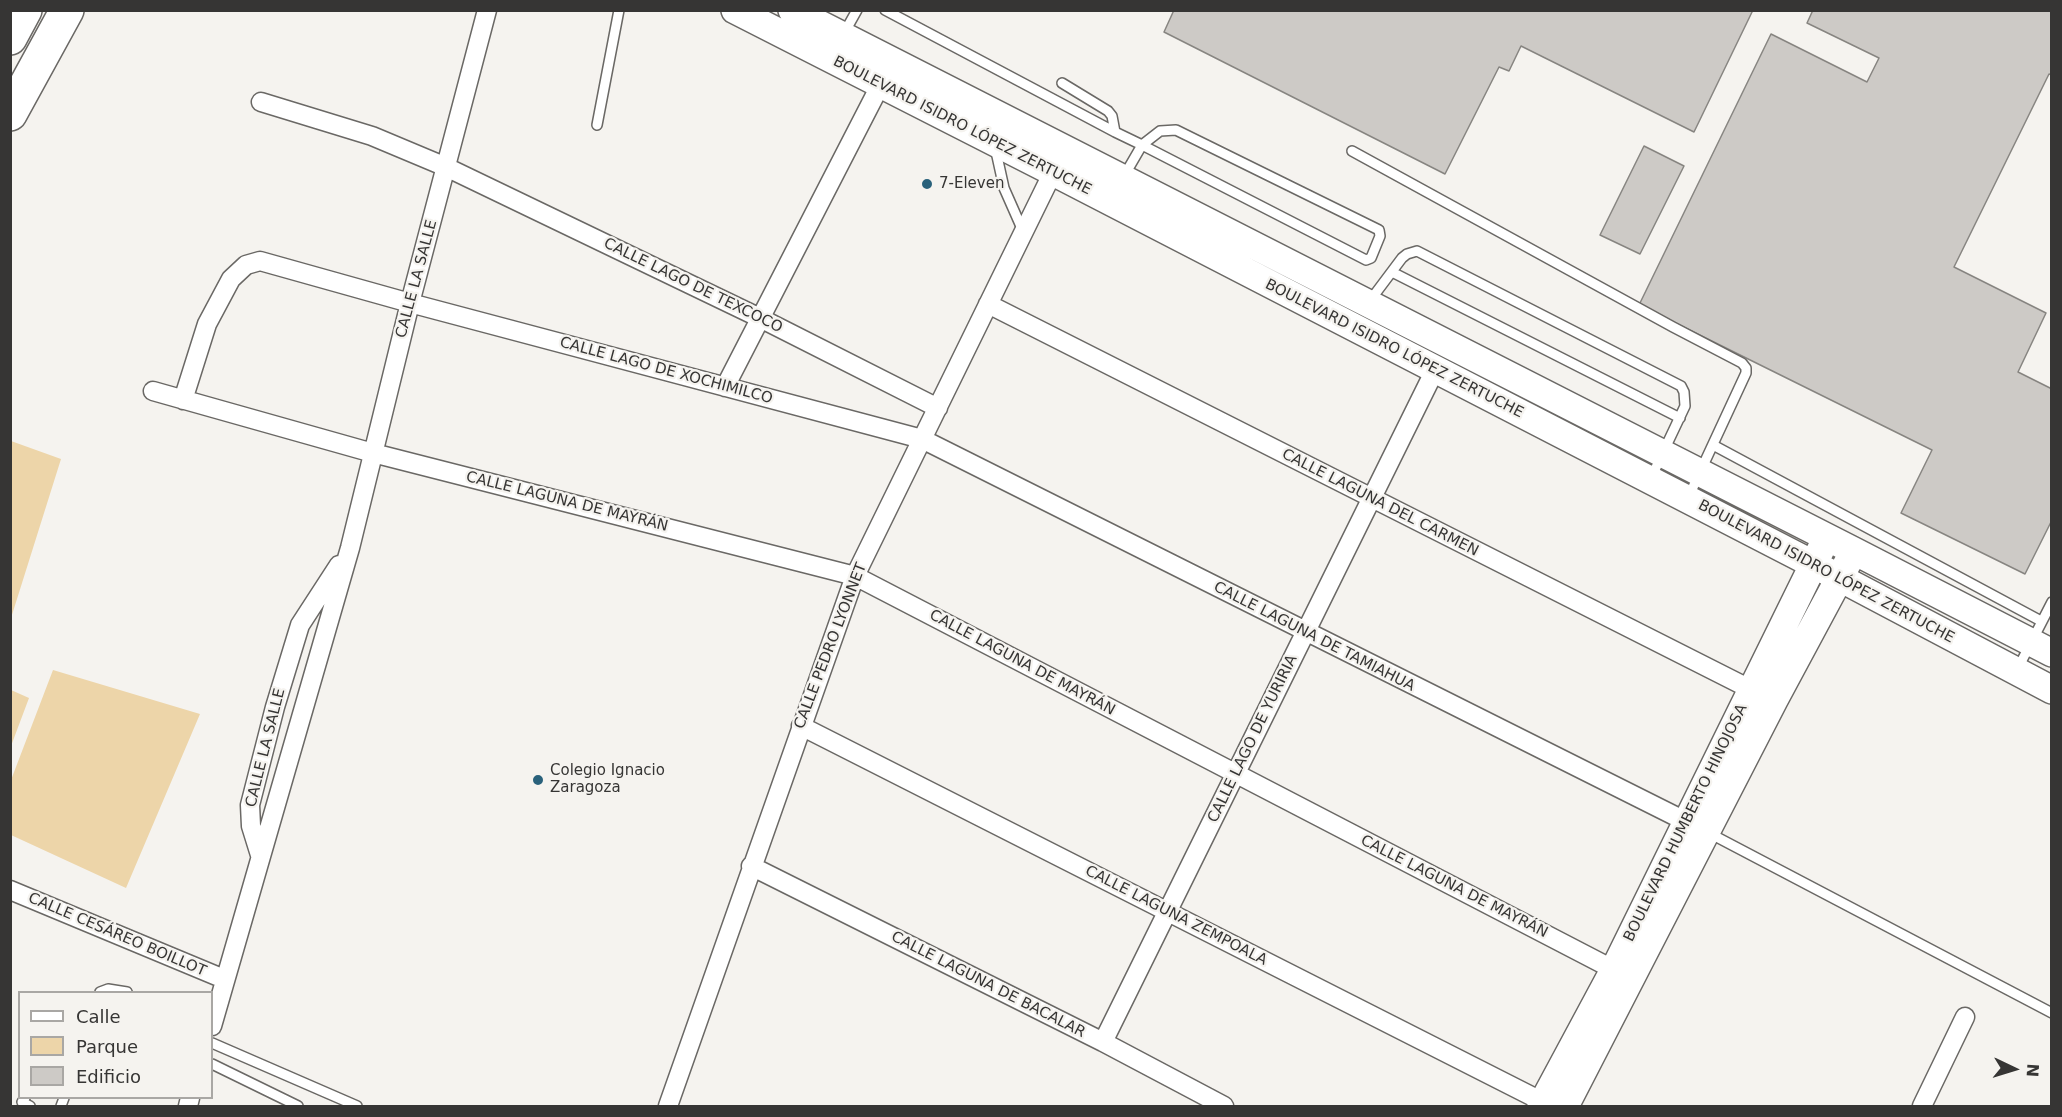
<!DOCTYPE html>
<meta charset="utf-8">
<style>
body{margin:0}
#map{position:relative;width:2062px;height:1117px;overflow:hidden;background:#f5f3ef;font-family:"DejaVu Sans",sans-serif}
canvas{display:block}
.frame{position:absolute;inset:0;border:12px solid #363534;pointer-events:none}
.legend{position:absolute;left:18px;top:991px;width:195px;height:108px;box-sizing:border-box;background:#f5f3ef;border:2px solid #a9a7a4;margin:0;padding:8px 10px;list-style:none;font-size:18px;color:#363534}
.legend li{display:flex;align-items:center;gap:12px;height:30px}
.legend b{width:30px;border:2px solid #a9a7a4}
.north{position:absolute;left:1984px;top:1039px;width:60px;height:60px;-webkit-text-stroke:4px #f5f3ef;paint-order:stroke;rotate:94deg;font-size:16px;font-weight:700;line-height:24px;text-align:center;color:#363534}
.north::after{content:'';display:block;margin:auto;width:21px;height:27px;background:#363534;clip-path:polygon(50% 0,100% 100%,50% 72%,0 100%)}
</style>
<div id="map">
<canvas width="2062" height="1117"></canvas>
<div class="frame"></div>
<ul class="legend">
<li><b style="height:8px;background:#fff"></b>Calle</li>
<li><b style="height:16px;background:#edd5a9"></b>Parque</li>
<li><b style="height:16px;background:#cdcac6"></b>Edificio</li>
</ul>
<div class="north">N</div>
</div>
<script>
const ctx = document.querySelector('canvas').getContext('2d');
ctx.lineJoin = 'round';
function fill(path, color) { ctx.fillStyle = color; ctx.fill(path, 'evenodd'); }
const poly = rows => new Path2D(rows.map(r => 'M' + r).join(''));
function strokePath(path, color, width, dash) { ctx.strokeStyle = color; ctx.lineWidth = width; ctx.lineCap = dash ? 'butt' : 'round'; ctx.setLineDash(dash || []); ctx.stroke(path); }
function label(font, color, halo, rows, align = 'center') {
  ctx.font = font + ' "DejaVu Sans",sans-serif'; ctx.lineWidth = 4.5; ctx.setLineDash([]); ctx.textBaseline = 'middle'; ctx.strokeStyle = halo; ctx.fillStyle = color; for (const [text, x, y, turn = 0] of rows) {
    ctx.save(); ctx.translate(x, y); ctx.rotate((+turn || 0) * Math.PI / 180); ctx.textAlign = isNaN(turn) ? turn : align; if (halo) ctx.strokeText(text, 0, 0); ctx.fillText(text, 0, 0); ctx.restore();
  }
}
const green = poly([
 [11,441,61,459,11,618,10,441],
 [53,670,200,714,126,888,11,835,11,780],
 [11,690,29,698,11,746]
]);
const building = poly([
 [1174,10,1753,10,1694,132,1521,46,1509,71,1499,67,1445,174,1164,32,1174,10],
 [1813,10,2052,10,2052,75,2049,74,1954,267,2046,313,2018,372,2052,389,2052,520,2025,574,1901,513,1932,450,1639,305,1771,34,1867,82,1879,58,1807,23,1813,10],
 [1644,146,1684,166,1640,254,1600,235,1644,146]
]);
const lane = poly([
 [885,10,1115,132,1142,145,1366,260,1371,258,1380,236,1379,230,1176,130,1160,131,1142,145,1124,176],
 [843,35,857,10],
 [1062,83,1108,111,1112,116,1115,132],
 [597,125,619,10],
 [995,147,1004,188,1023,231],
 [1352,151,1673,327,1742,363,1746,368,1746,373,1688,498],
 [1392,272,1680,418],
 [1369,302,1402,258,1407,254,1417,251,1681,386,1684,392,1685,406,1651,478],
 [1713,445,2041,621],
 [2017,670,2052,602],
 [1709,833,2052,1013],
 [100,992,108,989,127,992],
 [212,1043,357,1106],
 [212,1064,298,1106],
 [25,1098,22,1102,30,1106],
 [61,1106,64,1098]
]);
const street = poly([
 [261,102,372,136,446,167,760,318,938,408],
 [988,304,1760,694],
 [725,387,886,74],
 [153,391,373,453,855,576,1624,975],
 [183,400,207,324,231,279,246,265,260,261,410,303,922,439,1697,827],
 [801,726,1551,1106],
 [260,855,251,826,250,805,275,707,300,625,339,565],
 [751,866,1103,1042,1224,1106],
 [10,890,224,979],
 [212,1026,350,548,410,303,487,10],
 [1103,1042,1435,370],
 [188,1106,190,1098],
 [668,1106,855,576,1053,172],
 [1922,1106,1965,1017]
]);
const secondary = poly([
 [735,10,1053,172,1840,578,2052,690],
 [792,10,1854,551,2052,653],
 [1541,1106,1614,970,1821,549],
 [1565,1106,1774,700,1848,562]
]);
const highway = poly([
 [10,38,25,10],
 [10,114,67,10]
]);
const markers = [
 [927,184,6,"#29617b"],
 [538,780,6,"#29617b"]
];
const streetNames = [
 ["BOULEVARD ISIDRO LÓPEZ ZERTUCHE",962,126,27],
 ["CALLE LA SALLE",417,279,-75],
 ["CALLE LAGO DE TEXCOCO",693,286,26],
 ["BOULEVARD ISIDRO LÓPEZ ZERTUCHE",1394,349,27],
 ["CALLE LAGO DE XOCHIMILCO",666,371,15],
 ["CALLE LAGUNA DE MAYRÁN",567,502,14],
 ["CALLE LAGUNA DEL CARMEN",1380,503,27],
 ["BOULEVARD ISIDRO LÓPEZ ZERTUCHE",1826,572,28],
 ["CALLE LAGUNA DE TAMIAHUA",1314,637,27],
 ["CALLE PEDRO LYONNET",831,646,-69],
 ["CALLE LAGUNA DE MAYRÁN",1022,663,28],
 ["CALLE LAGO DE YURIRIA",1253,739,-64],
 ["CALLE LA SALLE",266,748,-76],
 ["BOULEVARD HUMBERTO HINOJOSA",1686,823,-64],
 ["CALLE LAGUNA DE MAYRÁN",1454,887,27],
 ["CALLE LAGUNA ZEMPOALA",1176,916,27],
 ["CALLE CESÁREO BOILLOT",117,935,23],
 ["CALLE LAGUNA DE BACALAR",988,985,27]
];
const poiNames = [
 ["7-Eleven",939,184],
 ["Colegio Ignacio",550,771],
 ["Zaragoza",550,788]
];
fill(green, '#edd5a9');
fill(building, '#cdcac6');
strokePath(building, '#878581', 1.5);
strokePath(lane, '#6a6865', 12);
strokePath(street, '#6a6865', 21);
strokePath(secondary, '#6a6865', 30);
strokePath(highway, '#6a6865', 36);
strokePath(lane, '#fff', 9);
strokePath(street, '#fff', 18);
strokePath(secondary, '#fff', 27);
strokePath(highway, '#fff', 33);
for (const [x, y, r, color] of markers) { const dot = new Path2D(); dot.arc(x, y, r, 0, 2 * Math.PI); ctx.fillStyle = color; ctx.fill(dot); strokePath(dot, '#f5f3ef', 2); }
label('15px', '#363534', '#f5f3ef', streetNames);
label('15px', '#363534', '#f5f3ef', poiNames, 'left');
</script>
